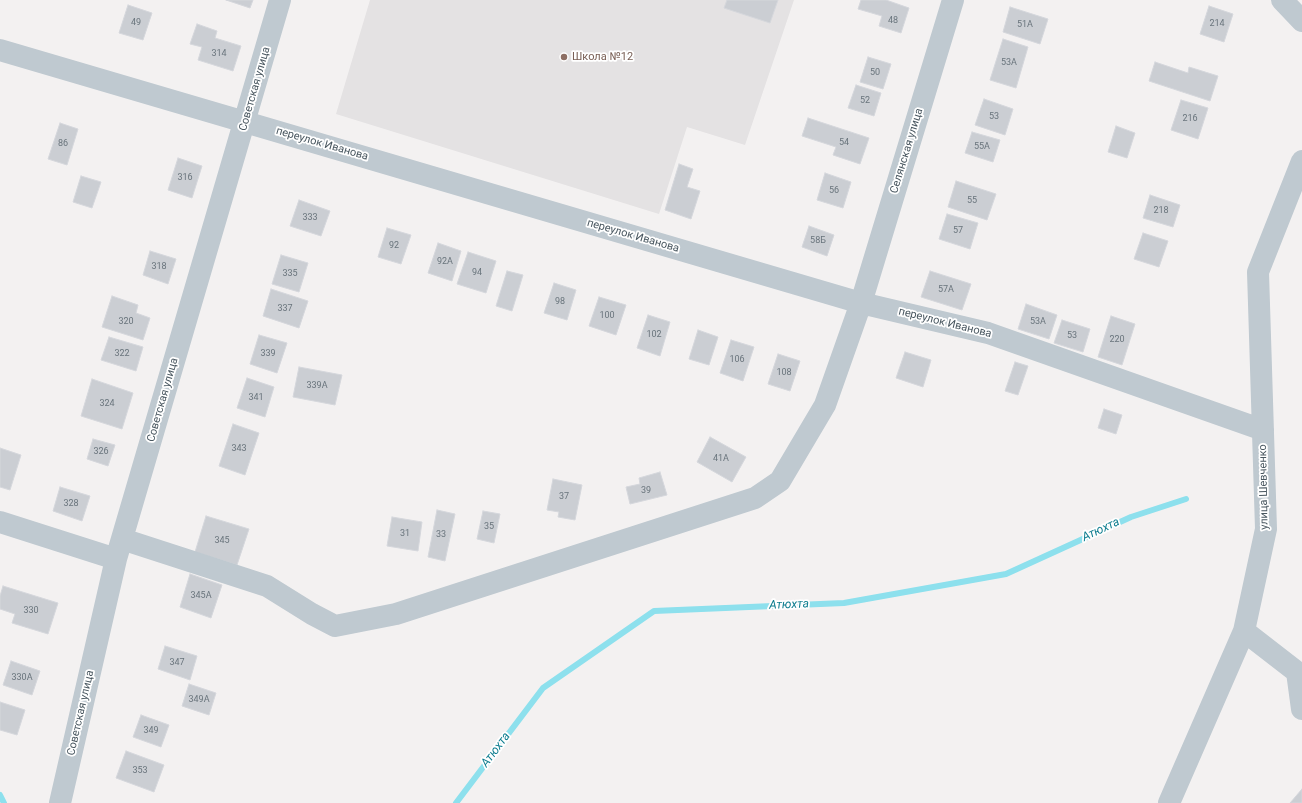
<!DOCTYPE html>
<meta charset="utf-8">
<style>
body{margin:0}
canvas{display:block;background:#f3f1f1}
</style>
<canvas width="1302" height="803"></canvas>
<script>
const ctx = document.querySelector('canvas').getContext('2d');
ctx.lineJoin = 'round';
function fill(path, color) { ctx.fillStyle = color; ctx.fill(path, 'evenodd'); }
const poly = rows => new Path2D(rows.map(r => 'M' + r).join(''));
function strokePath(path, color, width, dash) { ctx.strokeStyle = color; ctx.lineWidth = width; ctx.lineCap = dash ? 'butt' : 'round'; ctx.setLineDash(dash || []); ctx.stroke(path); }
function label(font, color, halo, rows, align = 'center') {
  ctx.font = font + ' Roboto,sans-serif'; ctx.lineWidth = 3.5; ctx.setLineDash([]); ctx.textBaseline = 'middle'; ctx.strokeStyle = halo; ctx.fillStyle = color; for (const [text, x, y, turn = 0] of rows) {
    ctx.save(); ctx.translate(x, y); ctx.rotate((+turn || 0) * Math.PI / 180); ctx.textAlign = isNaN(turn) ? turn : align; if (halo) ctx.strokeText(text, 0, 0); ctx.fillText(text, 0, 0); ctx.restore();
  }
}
const education = poly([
 [370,0,794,0,745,145,687,127,659,214,336,114]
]);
const stream = poly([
 [0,795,4,803],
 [456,803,543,688,654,611,844,603,1006,574,1131,517,1186,499]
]);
const building = poly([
 [226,0,253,0,250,8,226,0],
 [727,0,778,0,770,23,724,8,727,0],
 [861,0,886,0,909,8,901,33,879,26,882,16,858,9,861,0],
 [128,5,152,13,143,40,119,33,128,5],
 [1209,6,1233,14,1224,42,1200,34,1209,6],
 [1010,7,1048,19,1040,44,1003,32,1010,7],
 [197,24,217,31,215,38,241,46,233,71,198,60,202,47,190,44,197,24],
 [1003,39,1028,47,1016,88,990,80,1003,39],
 [868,57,891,64,883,89,860,82,868,57],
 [1155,62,1188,73,1189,67,1218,76,1210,101,1149,81,1155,62],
 [856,85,881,93,874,116,848,108,856,85],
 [984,99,1013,109,1005,135,975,125,984,99],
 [1181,100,1208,108,1198,139,1171,130,1181,100],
 [808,118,869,138,860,164,833,155,836,147,802,136,808,118],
 [60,123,78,129,67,165,48,159,60,123],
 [1116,126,1135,133,1127,158,1108,152,1116,126],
 [972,132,1000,140,993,162,965,153,972,132],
 [178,158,202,166,192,198,168,190,178,158],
 [679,164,693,169,687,187,700,191,691,219,665,210,679,164],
 [825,173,851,182,843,208,817,200,825,173],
 [81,176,101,182,92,208,73,202,81,176],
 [956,181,996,194,987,220,948,207,956,181],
 [1150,195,1180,205,1173,227,1143,218,1150,195],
 [299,200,330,211,321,236,290,226,299,200],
 [947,214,978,223,970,249,939,239,947,214],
 [809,226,834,235,827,256,802,247,809,226],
 [387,228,411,235,401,264,378,257,387,228],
 [1143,233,1168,241,1159,267,1134,259,1143,233],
 [438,243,461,251,452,281,428,273,438,243],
 [150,251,176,259,168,284,143,275,150,251],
 [468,252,496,261,486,293,457,284,468,252],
 [281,255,308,263,299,292,272,284,281,255],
 [507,271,523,275,512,311,496,306,507,271],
 [930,271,971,284,962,310,921,297,930,271],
 [554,283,576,290,567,320,544,313,554,283],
 [271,289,308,301,299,328,263,316,271,289],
 [112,296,138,305,136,313,150,318,143,340,102,327,112,296],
 [599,297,626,305,616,335,589,326,599,297],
 [1026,304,1057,315,1049,339,1018,329,1026,304],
 [648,315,670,322,660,356,637,348,648,315],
 [1111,316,1135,324,1122,365,1098,357,1111,316],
 [1062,320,1090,329,1083,352,1054,343,1062,320],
 [698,330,718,337,709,365,689,359,698,330],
 [259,335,287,343,277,373,250,364,259,335],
 [109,337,143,347,136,371,101,360,109,337],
 [731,340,754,347,743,381,720,373,731,340],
 [905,352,931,360,923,387,896,378,905,352],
 [778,354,800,361,790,391,768,384,778,354],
 [1015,362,1028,366,1018,395,1005,391,1015,362],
 [299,367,342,375,335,405,293,397,299,367],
 [247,378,274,387,265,417,237,408,247,378],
 [92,379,133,393,122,429,81,416,92,379],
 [1104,409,1122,415,1116,434,1098,428,1104,409],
 [233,424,259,433,245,475,219,466,233,424],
 [710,437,746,457,732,482,697,462,710,437],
 [93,439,115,445,108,466,87,459,93,439],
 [0,448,21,455,10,490,0,487,0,448],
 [660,472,667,495,630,504,626,487,640,484,639,478,660,472],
 [553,479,582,485,575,520,558,517,559,512,547,510,553,479],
 [60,487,90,496,82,521,53,511,60,487],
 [437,510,455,514,445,561,428,557,437,510],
 [483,511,500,514,494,543,477,539,483,511],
 [206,516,249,529,237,565,195,552,206,516],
 [392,517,422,522,418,551,387,546,392,517],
 [190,574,222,585,211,618,180,607,190,574],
 [3,586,58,603,48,634,12,623,15,614,0,609,0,596,3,586],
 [165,646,197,656,190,680,158,669,165,646],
 [11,661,40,671,32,695,3,685,11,661],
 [189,684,216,693,209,715,182,706,189,684],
 [0,702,25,710,17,735,0,730,0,702],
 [141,715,169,725,161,747,133,737,141,715],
 [126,751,164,765,154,792,116,778,126,751],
 [1302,789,1302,803,1290,803,1302,789]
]);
const minor = poly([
 [1282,0,1302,21],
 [0,50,861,303,988,333,1263,430],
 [0,522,116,559],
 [122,539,267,586,312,614,335,626,396,614,755,498,780,481,825,405,861,303,953,0],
 [1244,631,1297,672,1302,709],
 [60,803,116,559,280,0],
 [1169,803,1244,631,1266,529,1258,272,1302,161]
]);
const markers = [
 [564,57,4,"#8d6e63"]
];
const numberNames = [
 ["48",893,21],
 ["49",136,23],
 ["214",1217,24],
 ["51А",1025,25],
 ["314",219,54],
 ["53А",1009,63],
 ["50",875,73],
 ["52",865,101],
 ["53",994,117],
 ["216",1190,119],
 ["54",844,143],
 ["86",63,144],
 ["55А",982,147],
 ["316",185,178],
 ["56",834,191],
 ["55",972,201],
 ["218",1161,211],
 ["333",310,218],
 ["57",958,231],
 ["58Б",818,241],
 ["92",394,246],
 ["92А",445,262],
 ["318",159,267],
 ["94",477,273],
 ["335",290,274],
 ["57А",946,290],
 ["98",560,302],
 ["337",285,309],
 ["100",607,316],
 ["320",126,322],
 ["53А",1038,322],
 ["102",654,335],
 ["53",1072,336],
 ["220",1117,340],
 ["322",122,354],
 ["339",268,354],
 ["106",737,360],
 ["108",784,373],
 ["339А",317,386],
 ["341",256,398],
 ["324",107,404],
 ["343",239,449],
 ["326",101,452],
 ["41А",721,459],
 ["39",646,491],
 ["37",564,497],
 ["328",71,504],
 ["35",489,527],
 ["31",405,534],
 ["33",441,535],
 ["345",222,541],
 ["345А",201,596],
 ["330",31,611],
 ["347",177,663],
 ["330А",22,678],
 ["349А",199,700],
 ["349",151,731],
 ["353",140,771]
];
const educationNames = [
 ["Школа №12",572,57]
];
const streetNames = [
 ["Советская улица",255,89,-74],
 ["переулок Иванова",322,144,16],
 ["Селянская улица",907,151,-73],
 ["переулок Иванова",633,236,16],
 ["переулок Иванова",945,323,14],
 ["Советская улица",163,400,-74],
 ["улица Шевченко",1264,487,-91],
 ["Советская улица",81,713,-77]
];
const waterNames = [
 ["Атюхта",1101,530,-25],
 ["Атюхта",789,605,-2],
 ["Атюхта",496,750,-53]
];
fill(education, '#e4e2e3');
strokePath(stream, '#8de0ed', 6);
fill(building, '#cbced3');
strokePath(building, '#d5d7dc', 1);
strokePath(minor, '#bfc9d0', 22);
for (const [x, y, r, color] of markers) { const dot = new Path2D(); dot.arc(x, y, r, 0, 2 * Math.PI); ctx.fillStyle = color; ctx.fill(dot); strokePath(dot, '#fff', 1.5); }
label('9px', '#69747c', null, numberNames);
label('11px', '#785e54', '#fff', educationNames, 'left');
label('11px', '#48565f', '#fff', streetNames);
label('italic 12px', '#0d7d8f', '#fff', waterNames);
</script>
